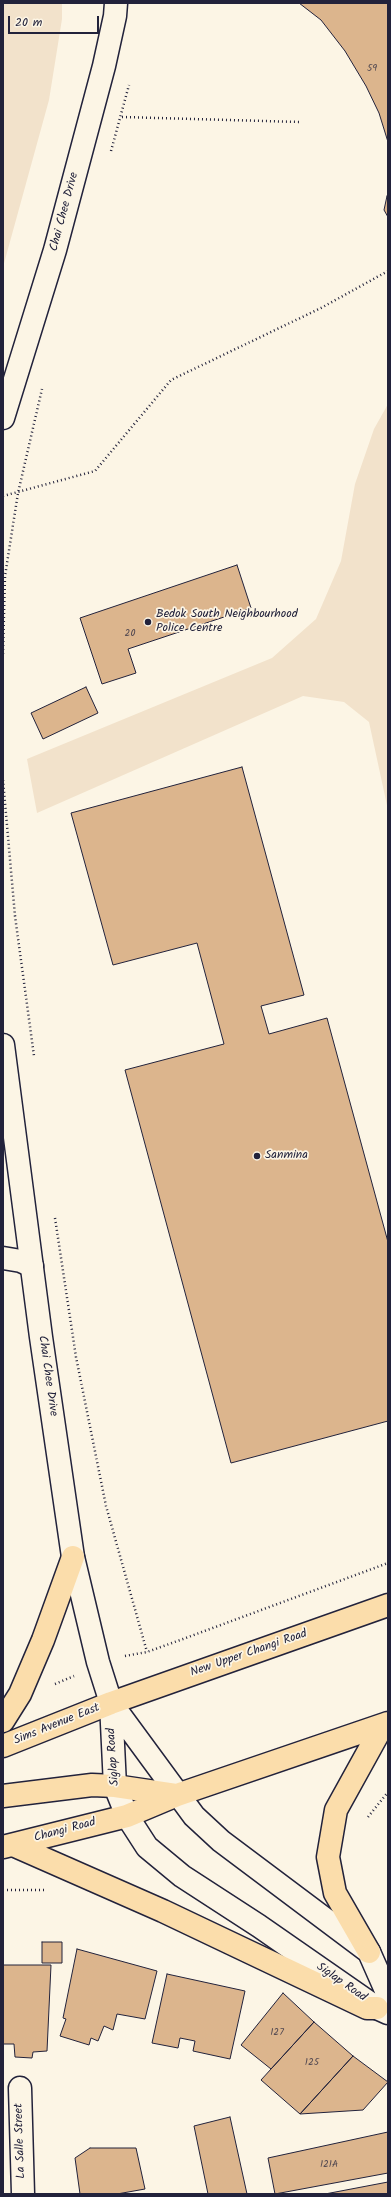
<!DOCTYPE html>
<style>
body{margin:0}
#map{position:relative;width:391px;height:2197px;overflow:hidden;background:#fcf5e5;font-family:Kalam,sans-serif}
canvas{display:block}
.frame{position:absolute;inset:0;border:4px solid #22223b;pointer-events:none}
.scale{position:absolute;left:8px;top:16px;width:91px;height:18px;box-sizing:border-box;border:2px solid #22223b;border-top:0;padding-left:5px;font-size:12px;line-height:14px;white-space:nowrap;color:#22223b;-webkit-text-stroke:3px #fcf5e5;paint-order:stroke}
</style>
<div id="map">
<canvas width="391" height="2197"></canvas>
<div class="frame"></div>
<div class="scale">20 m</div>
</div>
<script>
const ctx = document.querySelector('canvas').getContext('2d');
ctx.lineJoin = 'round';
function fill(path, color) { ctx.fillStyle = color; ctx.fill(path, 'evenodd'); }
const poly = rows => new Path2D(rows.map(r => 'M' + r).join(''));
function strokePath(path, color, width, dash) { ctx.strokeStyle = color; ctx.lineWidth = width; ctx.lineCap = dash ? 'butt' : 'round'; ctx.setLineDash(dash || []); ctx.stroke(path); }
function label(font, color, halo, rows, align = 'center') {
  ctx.font = font + ' Kalam,sans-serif'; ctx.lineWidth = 3.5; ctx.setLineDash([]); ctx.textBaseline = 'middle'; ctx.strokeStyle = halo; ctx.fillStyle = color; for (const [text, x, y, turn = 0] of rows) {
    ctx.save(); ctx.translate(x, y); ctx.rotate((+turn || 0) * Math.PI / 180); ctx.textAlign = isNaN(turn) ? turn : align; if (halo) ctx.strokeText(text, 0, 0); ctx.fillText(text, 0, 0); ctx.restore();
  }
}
const built = poly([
 [3,3,62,3,62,19,49,100,3,267],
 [388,404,388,810,369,722,344,702,303,696,37,813,27,759,272,658,316,619,341,561,355,484,374,429]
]);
const building = poly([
 [299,3,388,3,388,142,379,113,366,86,345,51,321,20,299,3],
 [387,196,388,196,388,217,384,210,387,196],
 [237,565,251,608,128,649,136,673,102,684,80,618,237,565],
 [86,687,98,713,43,739,31,713,86,687],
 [242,767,304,995,261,1006,269,1034,327,1018,388,1242,388,1421,231,1463,125,1070,224,1044,197,943,113,965,71,813,242,767],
 [42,1942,62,1942,62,1963,42,1963,42,1942],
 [77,1949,157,1971,145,2019,117,2014,113,2030,104,2026,98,2041,91,2038,89,2045,60,2036,66,2019,63,2018,77,1949],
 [3,1965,51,1965,47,2051,33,2052,32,2058,15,2057,14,2044,3,2044,3,1965],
 [167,1974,245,1991,230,2059,193,2051,195,2041,180,2038,178,2048,152,2043,167,1974],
 [283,1993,314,2022,271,2069,241,2045,283,1993],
 [314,2022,353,2056,300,2114,261,2080,314,2022],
 [353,2056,388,2082,363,2110,300,2114,353,2056],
 [230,2117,247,2194,208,2194,194,2126,230,2117],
 [388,2132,388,2173,275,2194,268,2158,388,2132],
 [90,2148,136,2148,145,2189,117,2194,80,2194,75,2158,90,2148],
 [388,2182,388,2194,325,2194,388,2182]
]);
const path = poly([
 [122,117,300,122],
 [111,151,129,85],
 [3,496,95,471,171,380,321,308,388,271],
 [3,654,5,576,18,493,42,389],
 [3,780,15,916,34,1056],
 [55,1218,76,1357,106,1506,147,1652],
 [125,1656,147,1652,183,1639,388,1563],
 [55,1684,74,1676],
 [368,1817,388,1792],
 [3,1890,44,1890]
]);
const street = poly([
 [3,1258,21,1261,32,1266],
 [20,2088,23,2194]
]);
const secondary = poly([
 [3,418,55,250,104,66,115,16,116,3],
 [3,1045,41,1337,73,1557,98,1662,111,1703,115,1786,127,1816,147,1847,182,1876,259,1926,377,2008,388,2013],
 [111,1703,194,1816,221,1841,369,1952,388,1995]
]);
const primary = poly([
 [3,1721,20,1694,43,1640,73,1557],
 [3,1746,111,1703,388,1605],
 [3,1796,92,1785,115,1786,176,1795],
 [13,1845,163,1911,367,2008,377,2008],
 [3,1847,127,1816,177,1795,388,1723],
 [369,1952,335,1893,328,1857,336,1810,383,1725]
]);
const markers = [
 [148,622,4,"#22223b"],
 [257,1156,4,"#22223b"]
];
const numberNames = [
 ["59",372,69],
 ["20",130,634],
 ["127",277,2033],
 ["125",312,2063],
 ["121A",329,2165]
];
const streetNames = [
 ["Chai Chee Drive",65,212,-75],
 ["Chai Chee Drive",47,1376,82],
 ["New Upper Changi Road",249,1654,-19],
 ["Sims Avenue East",57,1725,-22],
 ["Siglap Road",114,1757,-94],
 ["Changi Road",65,1831,-15],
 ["Siglap Road",341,1983,35],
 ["La Salle Street",21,2141,-92]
];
const poiNames = [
 ["Bedok South Neighbourhood",156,615],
 ["Police Centre",156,629],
 ["Sanmina",265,1156]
];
fill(built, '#f2e2cb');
fill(building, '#dcb58d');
strokePath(building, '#22223b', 1);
strokePath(street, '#22223b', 25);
strokePath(secondary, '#22223b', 25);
strokePath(primary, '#22223b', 25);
strokePath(path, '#22223b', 2.5, [1, 3]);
strokePath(street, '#fcf5e5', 22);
strokePath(secondary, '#fcf5e5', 22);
strokePath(primary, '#fbddab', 22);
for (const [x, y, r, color] of markers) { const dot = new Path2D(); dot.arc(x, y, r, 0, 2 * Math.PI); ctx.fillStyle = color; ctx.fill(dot); strokePath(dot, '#fcf5e5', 1.5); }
label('10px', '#504750', null, numberNames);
label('12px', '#22223b', '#fcf5e5', streetNames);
label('12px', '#22223b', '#fcf5e5', poiNames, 'left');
</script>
